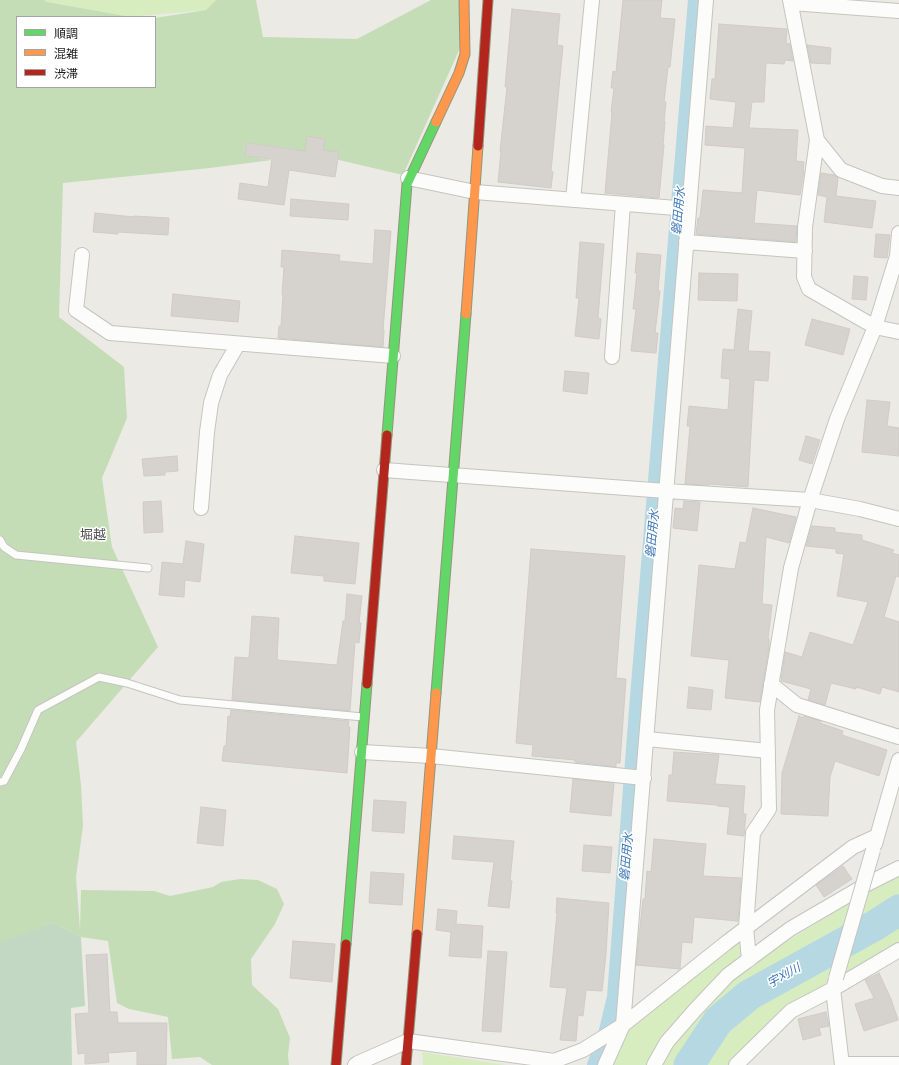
<!DOCTYPE html>
<meta charset="utf-8">
<style>
body{margin:0}
#map{position:relative;width:899px;height:1065px;overflow:hidden;background:#eceae4;font-family:"Fira Sans Condensed","Noto Sans JP",sans-serif}
canvas{display:block}
.legend{position:absolute;left:16px;top:16px;width:140px;height:72px;box-sizing:border-box;background:#fff;border:1px solid #a5a5a5;margin:0;padding:5px 7px;list-style:none;font-size:12px;color:#1d1d1d}
.legend li{display:flex;align-items:center;gap:8px;height:20px}
.legend b{width:20px;border:1px solid #a5a5a5}
</style>
<div id="map">
<canvas width="899" height="1065"></canvas>
<ul class="legend">
<li><b style="height:5px;background:#63d668"></b>順調</li>
<li><b style="height:5px;background:#ff974d"></b>混雑</li>
<li><b style="height:5px;background:#b3261e"></b>渋滞</li>
</ul>
</div>
<script>
const ctx = document.querySelector('canvas').getContext('2d');
ctx.lineJoin = 'round';
function fill(path, color) { ctx.fillStyle = color; ctx.fill(path, 'evenodd'); }
const poly = rows => new Path2D(rows.map(r => 'M' + r).join(''));
function strokePath(path, color, width, dash) { ctx.strokeStyle = color; ctx.lineWidth = width; ctx.lineCap = dash ? 'butt' : 'round'; ctx.setLineDash(dash || []); ctx.stroke(path); }
function label(font, color, halo, rows, align = 'center') {
  ctx.font = font + ' "Fira Sans Condensed","Noto Sans JP",sans-serif'; ctx.lineWidth = 3; ctx.setLineDash([]); ctx.textBaseline = 'middle'; ctx.strokeStyle = halo; ctx.fillStyle = color; for (const [text, x, y, turn = 0] of rows) {
    ctx.save(); ctx.translate(x, y); ctx.rotate((+turn || 0) * Math.PI / 180); ctx.textAlign = isNaN(turn) ? turn : align; if (halo) ctx.strokeText(text, 0, 0); ctx.fillText(text, 0, 0); ctx.restore();
  }
}
const grass = poly([
 [44,0,216,0,206,10,129,17,47,2],
 [899,873,899,949,791,1011,737,1065,606,1065,623,1025,747,936,749,960,728,977],
 [422,1052,506,1065,423,1065]
]);
const forest = poly([
 [0,0,44,0,47,2,131,17,17,17,17,87,155,87,155,18,206,10,216,0,256,0,263,37,357,39,431,0,464,0,465,37,403,175,292,149,247,143,245,156,272,160,210,168,63,183,59,317,124,367,127,418,102,478,112,547,158,647,76,742,81,785,83,826,76,877,80,930,81,890,154,891,170,896,213,887,221,882,240,879,258,880,277,889,284,904,275,924,251,959,252,985,278,1009,290,1038,288,1055,289,1065,212,1065,200,1057,172,1059,168,1017,129,1009,117,1003,108,941,81,937,54,923,0,944]
]);
const cemetery = poly([
 [54,923,81,937,85,1006,71,1008,72,1065,0,1065,0,942]
]);
const canal = poly([
 [596,1065,605,1043,616,997,639,697,697,0]
]);
const river = poly([
 [689,1065,718,1021,749,995,874,926,899,910]
]);
const building = poly([
 [623,0,662,0,660,18,675,19,670,67,668,67,664,102,666,102,664,122,665,122,663,145,664,145,659,198,605,193,612,112,611,112,614,88,611,88,613,71,616,72,623,0],
 [512,9,560,14,557,45,563,46,551,171,553,172,551,188,498,182,501,152,500,151,507,87,505,87,512,9],
 [719,24,787,29,786,43,790,44,793,61,785,60,784,64,766,63,764,102,752,102,749,128,798,130,796,161,804,162,803,171,804,171,800,195,757,190,754,223,797,226,796,242,696,234,698,218,700,218,703,190,742,193,745,148,705,145,706,126,733,128,736,102,710,99,712,79,715,79,719,24],
 [807,45,831,48,830,64,811,63,807,45],
 [307,136,325,139,323,150,339,152,335,177,289,170,284,205,238,199,240,183,268,187,272,159,245,156,247,143,305,151,307,136],
 [821,173,834,175,838,178,836,196,876,201,872,228,824,222,827,197,818,195,821,173],
 [291,199,349,204,348,220,290,216,291,199],
 [95,213,134,217,134,216,169,218,168,235,118,232,118,234,93,232,95,213],
 [375,230,391,231,383,330,384,330,383,347,278,338,279,326,281,326,283,295,282,295,284,267,281,267,282,250,340,255,339,261,373,264,375,230],
 [876,234,890,235,887,258,874,257,876,234],
 [580,242,604,244,598,318,601,319,599,339,575,336,579,298,576,298,580,242],
 [637,253,661,255,658,291,660,291,655,333,658,333,656,353,631,351,636,309,633,309,637,273,635,273,637,253],
 [699,273,738,274,737,301,698,300,699,273],
 [854,276,868,277,866,300,852,299,854,276],
 [173,294,240,301,238,322,171,316,173,294],
 [738,309,752,311,748,351,770,352,768,381,754,380,748,487,710,484,709,485,685,484,690,426,687,426,689,406,728,410,730,379,721,378,723,349,734,350,738,309],
 [812,319,850,329,843,355,805,345,812,319],
 [565,371,589,373,587,394,563,391,565,371],
 [867,400,890,402,887,426,899,428,899,456,862,452,867,400],
 [806,436,820,440,812,464,799,460,806,436],
 [177,456,178,471,165,472,165,475,144,476,142,459,177,456],
 [161,501,163,532,144,533,143,502,161,501],
 [684,501,700,502,697,531,673,528,675,508,683,509,684,501],
 [753,508,796,517,789,543,766,537,762,604,772,605,768,639,769,639,769,647,760,702,725,698,729,660,691,656,699,565,735,569,740,542,746,543,753,508],
 [812,526,835,528,835,532,862,535,862,540,894,550,892,553,899,555,899,577,896,576,884,617,899,622,899,692,882,687,880,694,856,687,856,689,831,683,825,705,808,700,811,689,781,681,785,652,802,657,810,632,853,645,868,602,837,596,844,554,836,553,836,549,806,546,812,526],
 [295,536,359,543,355,584,324,581,324,576,291,573,295,536],
 [186,541,204,544,200,582,185,580,184,597,159,595,162,562,183,564,186,541],
 [531,549,625,556,616,678,626,679,620,763,616,763,616,767,575,762,575,760,532,756,533,745,516,743,531,549],
 [347,594,362,596,359,623,361,623,359,643,355,642,350,711,232,700,235,657,249,658,252,616,279,618,277,660,337,665,343,621,345,621,347,594],
 [689,687,713,690,711,710,687,708,689,687],
 [231,710,349,721,348,727,350,727,347,773,222,761,224,746,226,746,228,716,230,717,231,710],
 [799,716,803,718,804,716,821,721,820,723,843,731,842,735,887,750,879,776,835,761,830,777,828,816,781,814,782,773,799,716],
 [674,752,719,755,715,784,745,786,743,814,746,814,744,836,727,834,730,807,717,806,717,805,667,801,669,775,672,775,674,752],
 [573,779,614,783,611,816,570,812,573,779],
 [374,800,406,802,404,833,372,831,374,800],
 [201,807,226,810,223,846,197,843,201,807],
 [454,836,514,841,510,881,512,881,509,908,488,906,494,862,452,859,454,836],
 [654,839,706,844,703,876,741,878,738,921,694,917,692,943,682,942,680,969,636,965,643,899,645,899,647,871,651,872,654,839],
 [584,845,612,847,610,873,582,871,584,845],
 [843,866,852,879,824,897,816,885,843,866],
 [371,872,404,874,402,905,369,903,371,872],
 [557,898,609,903,606,954,602,991,586,990,583,1016,578,1015,576,1041,560,1040,567,988,550,987,557,913,556,913,557,898],
 [438,909,457,911,456,924,483,926,481,958,449,956,451,932,436,930,438,909],
 [293,941,335,944,332,982,290,978,293,941],
 [488,951,507,952,501,1032,482,1031,488,951],
 [107,954,110,1012,117,1012,118,1023,167,1023,166,1065,137,1065,137,1051,108,1053,109,1062,85,1064,85,1053,78,1054,75,1014,89,1013,86,955,107,954],
 [879,973,891,999,898,1020,864,1031,855,1004,874,998,865,980,879,973],
 [826,1012,829,1026,819,1028,821,1035,803,1040,798,1019,826,1012]
]);
const lane = poly([
 [0,540,4,547,16,555,148,568],
 [0,782,4,781,21,749,38,710,99,677,127,683,180,700,363,717]
]);
const street = poly([
 [790,0,817,140,841,170,882,186,899,188],
 [791,3,899,11],
 [817,140,805,227,804,277,809,289,875,327,899,332],
 [408,178,475,192,689,209],
 [573,200,592,0],
 [686,242,805,251],
 [82,255,76,310,110,333,393,356],
 [612,357,623,204],
 [384,470,666,491,810,500,860,509,899,519],
 [201,508,207,432,211,403,220,375,238,344],
 [771,684,797,705,899,737],
 [647,739,768,751],
 [362,752,431,756,644,778],
 [875,844,899,760],
 [749,960,746,927,753,833,769,809,767,710,791,568,810,500,837,419,875,327,897,256,899,233],
 [836,980,833,989,842,1065],
 [842,1064,899,1064],
 [355,1065,358,1063,408,1041,554,1061,583,1050,623,1025,726,943,853,847,877,836],
 [605,1065,623,1025,706,0],
 [654,1065,667,1042,695,1010,728,975,790,929,869,883,899,868],
 [736,1065,791,1011,833,989,899,950]
]);
const fast = poly([
 [387,435,407,184,436,122],
 [436,693,466,314],
 [346,944,367,684]
]);
const slow = poly([
 [436,122,459,73,465,54,464,0],
 [466,314,478,146],
 [417,934,436,693]
]);
const jam = poly([
 [478,146,488,0],
 [367,684,387,435],
 [336,1065,346,944],
 [406,1065,417,934]
]);
const streetBridge = poly([
 [836,978,873,850]
]);
const waterNames = [
 ["磐田用水",679,211,-85],
 ["磐田用水",653,534,-85],
 ["磐田用水",627,857,-85],
 ["宇刈川",784,976,-29]
];
const quarterNames = [
 ["堀越",93,535]
];
fill(grass, '#d7edc0');
fill(forest, '#c4ddb7');
fill(cemetery, '#c2d8c2');
strokePath(canal, '#b5d8e2', 18);
strokePath(river, '#b5d8e2', 31);
fill(building, '#d6d3cf');
strokePath(building, '#cfcbc5', 1);
strokePath(lane, '#c4c4c1', 9);
strokePath(street, '#c4c4c1', 16);
strokePath(fast, '#93957c', 11);
strokePath(slow, '#93957c', 11);
strokePath(jam, '#93957c', 11);
strokePath(lane, '#fcfcfb', 7);
strokePath(street, '#fcfcfb', 14);
strokePath(fast, '#63d668', 9);
strokePath(slow, '#ff974d', 9);
strokePath(jam, '#b3261e', 9);
strokePath(streetBridge, '#c4c4c1', 16, []);
strokePath(streetBridge, '#fcfcfb', 14);
label('italic 12px', '#4178b5', '#fff', waterNames);
label('13px', '#505050', '#fff', quarterNames);
</script>
